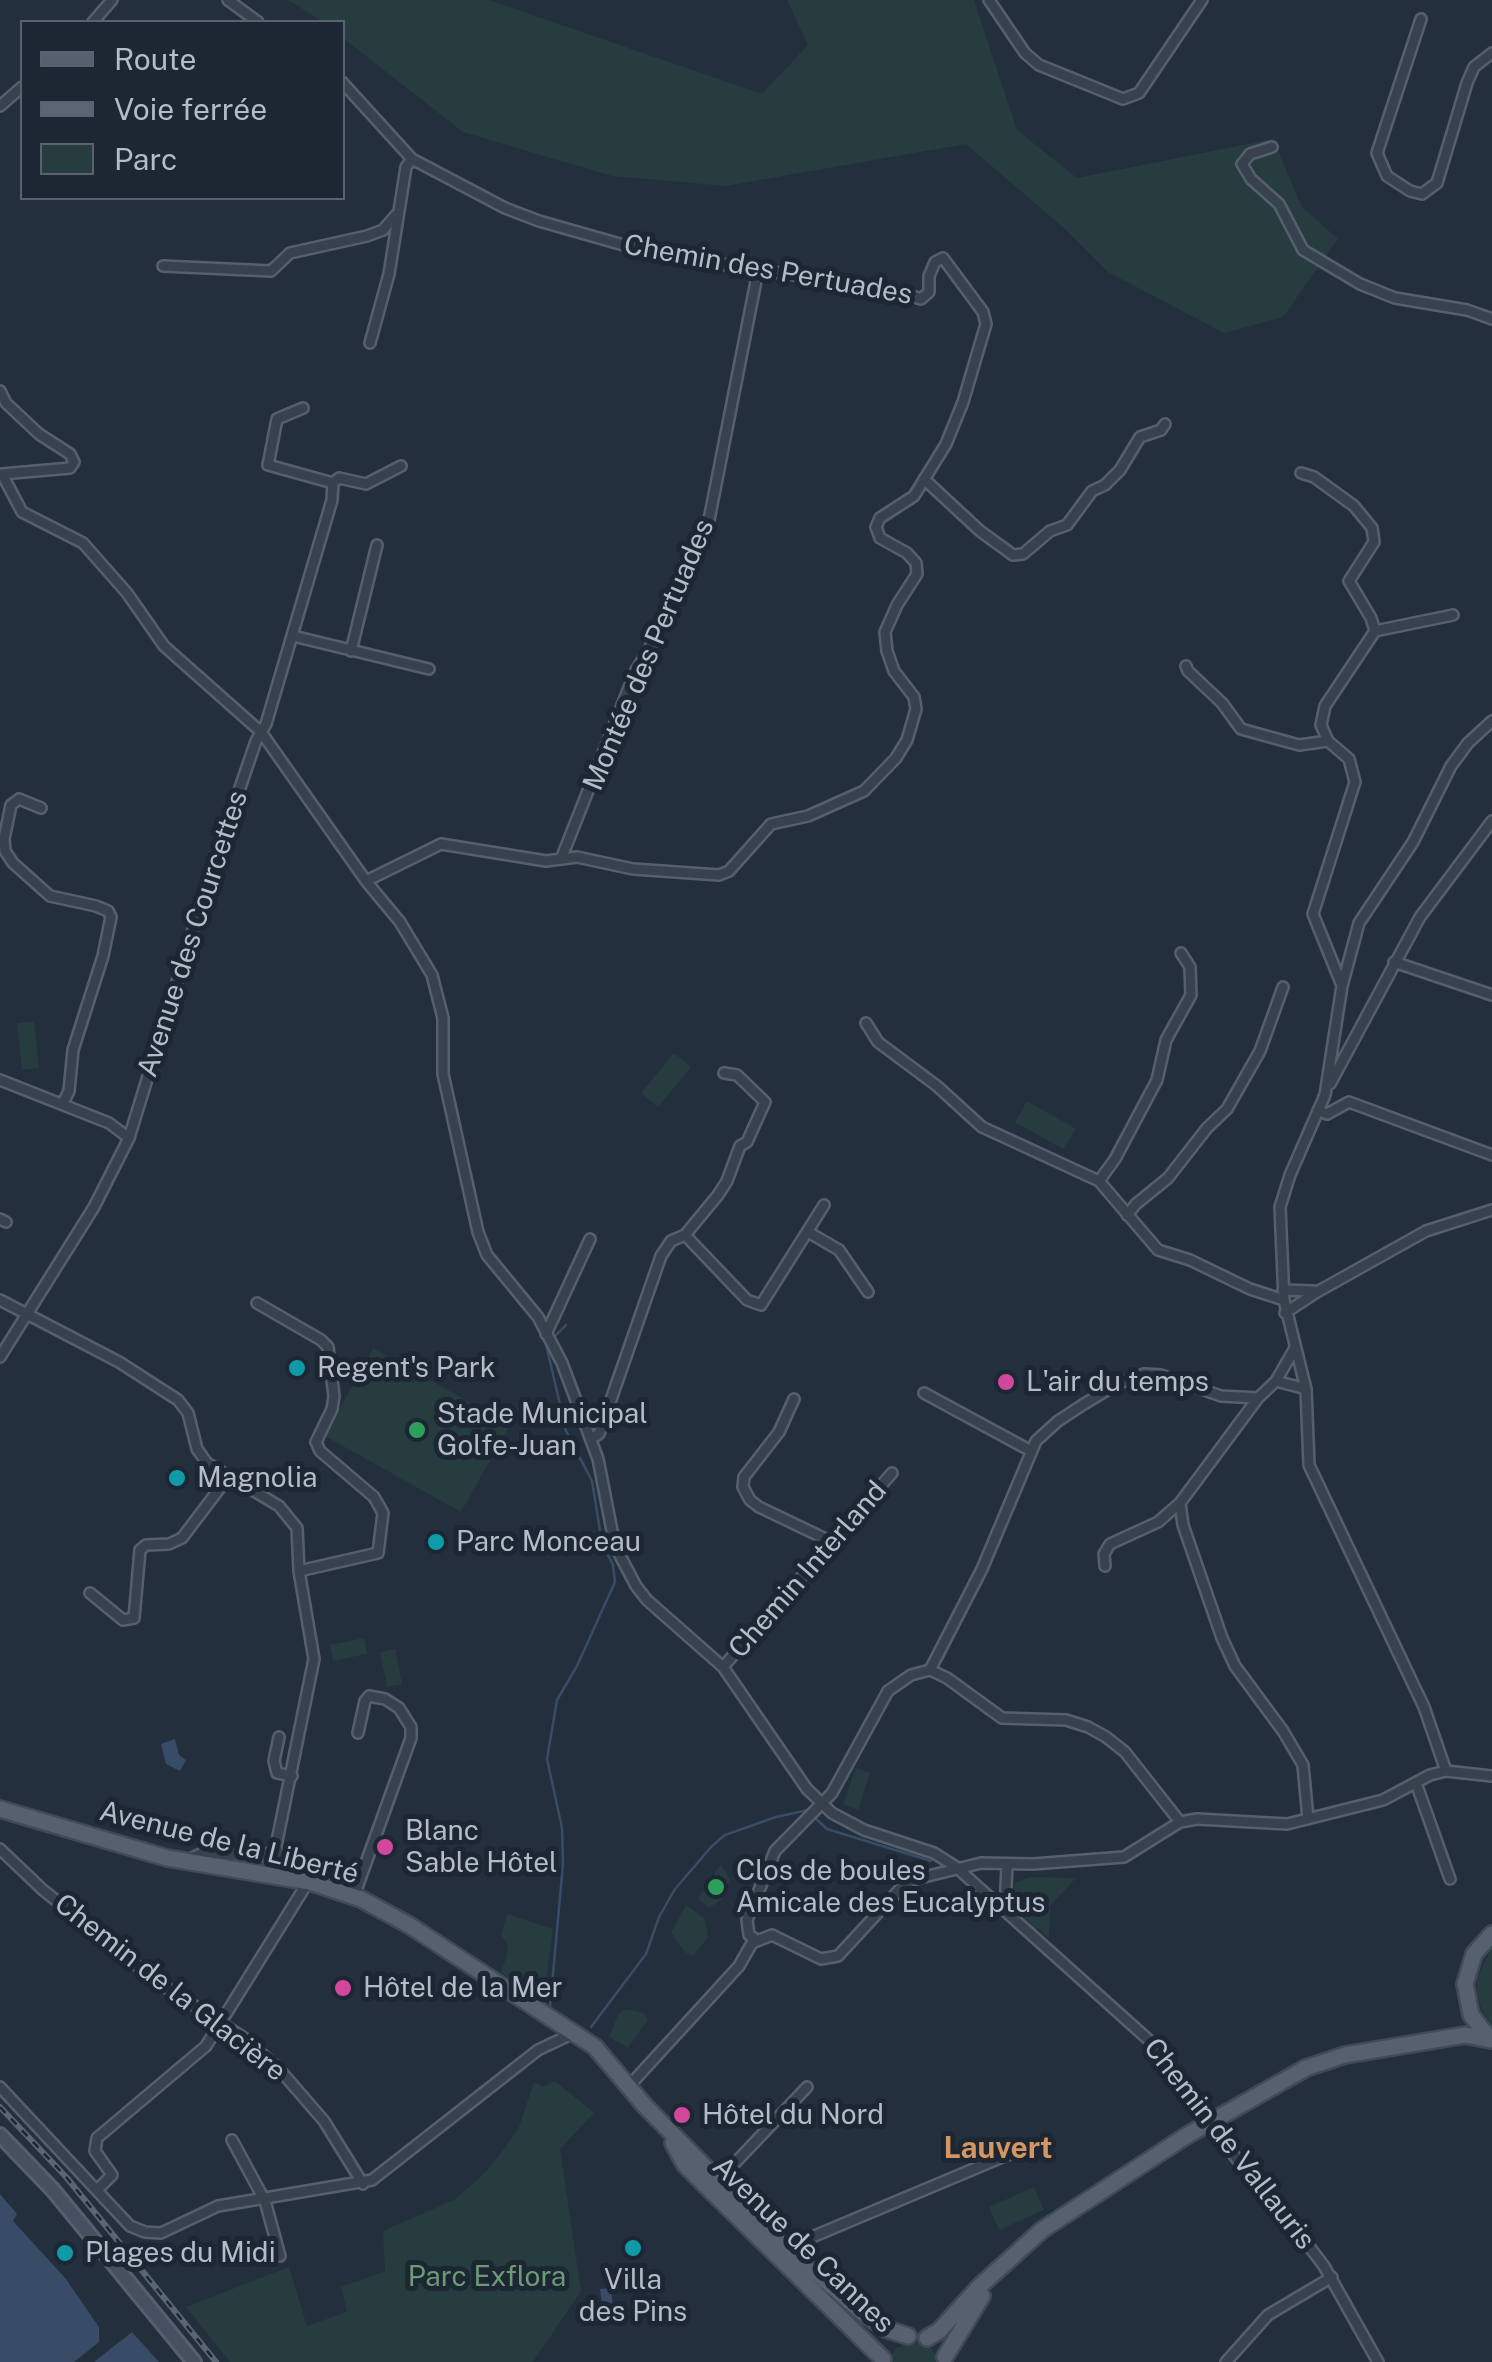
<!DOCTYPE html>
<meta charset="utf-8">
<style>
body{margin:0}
#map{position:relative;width:1492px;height:2362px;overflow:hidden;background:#242f3e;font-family:"Public Sans",sans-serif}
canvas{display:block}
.legend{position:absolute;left:20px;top:20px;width:325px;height:180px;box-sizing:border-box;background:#1d2633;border:2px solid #59626f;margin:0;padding:12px 18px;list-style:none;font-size:30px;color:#b4bcc9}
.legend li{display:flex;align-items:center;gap:20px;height:50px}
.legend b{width:50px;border:2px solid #59626f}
</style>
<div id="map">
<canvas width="1492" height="2362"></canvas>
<ul class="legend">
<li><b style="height:12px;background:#56606e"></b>Route</li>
<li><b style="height:12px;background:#5a6575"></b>Voie ferrée</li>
<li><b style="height:28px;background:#263c3f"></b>Parc</li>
</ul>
</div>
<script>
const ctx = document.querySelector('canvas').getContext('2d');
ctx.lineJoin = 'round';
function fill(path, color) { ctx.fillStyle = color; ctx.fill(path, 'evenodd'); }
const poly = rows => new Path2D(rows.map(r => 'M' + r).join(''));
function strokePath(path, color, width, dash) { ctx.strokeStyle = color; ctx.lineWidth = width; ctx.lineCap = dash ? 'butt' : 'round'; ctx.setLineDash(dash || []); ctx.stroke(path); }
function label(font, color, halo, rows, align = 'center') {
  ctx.font = font + ' "Public Sans",sans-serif'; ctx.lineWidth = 10; ctx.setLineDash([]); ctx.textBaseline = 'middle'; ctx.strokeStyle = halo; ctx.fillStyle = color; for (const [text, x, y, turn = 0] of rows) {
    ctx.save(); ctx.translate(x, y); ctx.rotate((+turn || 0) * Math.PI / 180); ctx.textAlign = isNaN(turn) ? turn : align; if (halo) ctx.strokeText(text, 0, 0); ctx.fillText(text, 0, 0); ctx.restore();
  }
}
const green = poly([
 [288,0,489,0,762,94,808,45,787,0,974,0,1017,130,1077,178,1273,139,1302,207,1338,239,1283,317,1224,333,1108,272,1064,228,966,144,726,186,612,176,463,132,343,38,342,22,323,22],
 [34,1021,39,1068,22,1070,17,1023],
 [674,1053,691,1067,658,1107,641,1093],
 [1027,1101,1076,1129,1063,1149,1015,1122],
 [373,1348,510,1425,461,1512,325,1436],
 [364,1638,367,1654,333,1661,330,1645],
 [395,1649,402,1684,387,1687,380,1652],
 [856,1768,870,1773,858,1810,843,1804],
 [721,1864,730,1880,721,1900,709,1908,698,1899],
 [1030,1877,1076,1878,1050,1906,1049,1938,1039,1928,1035,1929,1011,1902,1015,1883],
 [686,1905,705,1919,708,1937,693,1956,686,1953,671,1933],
 [507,1914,553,1929,543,2003,501,1972,506,1958,508,1944,501,1935],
 [1492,1948,1492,2025,1482,2011,1477,1994,1477,1977],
 [626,2009,644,2013,648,2020,628,2048,609,2037,619,2013],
 [555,2081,594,2113,560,2149,581,2291,533,2362,230,2362,186,2307,289,2267,307,2326,347,2312,341,2287,385,2271,383,2231,454,2200,487,2171,518,2130,534,2082,543,2087],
 [1034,2187,1044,2210,999,2230,989,2207],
 [911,2341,929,2345,940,2362,889,2362,895,2349]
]);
const water = poly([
 [175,1739,179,1755,186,1760,180,1771,166,1764,161,1744],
 [0,2194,17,2214,13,2221,66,2279,99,2327,99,2342,74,2362,0,2362],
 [611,2288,614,2318,596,2320,594,2313,603,2311,600,2289],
 [132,2332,159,2362,94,2362]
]);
const stream = poly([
 [554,1337,566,1325],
 [546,1344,566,1431,592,1481,602,1543,613,1565,615,1582,577,1666,557,1700,547,1759,562,1828,563,1864,550,2007],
 [813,1816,827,1829,931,1861],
 [591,2027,646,1954,659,1917,675,1889,712,1846,725,1835,776,1817,808,1810]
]);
const street = poly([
 [228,0,258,22],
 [989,0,1025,53,1039,65,1123,99,1139,93,1202,0],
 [1421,19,1377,153,1387,176,1410,191,1422,194,1437,183,1467,83,1474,67,1492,53],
 [93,22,112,0],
 [342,82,412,159,505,208,539,221,655,254,894,290,921,299,929,292,929,276,935,262,943,258,983,312,986,324,963,402,946,444,914,496,880,518,876,527,880,538,907,553,916,563,917,574,897,605,885,632,887,651,894,671,914,697,916,709,907,740,896,758,864,791,808,816,771,824,729,871,719,875,633,869,577,857,546,861,441,844,366,881],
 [0,106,22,87],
 [1272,147,1250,154,1242,164,1251,179,1279,204,1303,250,1360,284,1395,298,1467,310,1492,319],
 [163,266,271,271,290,253,367,236,383,230,396,215],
 [370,343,389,274,406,167,412,159],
 [0,391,6,403,39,434,70,454,74,462,70,468,2,474],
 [1301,473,1314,477,1354,506,1372,528,1374,542,1349,581,1371,618,1375,631],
 [2,474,22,512,83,543,127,593,164,646,261,732,366,881,400,922,432,975,443,1018,443,1074,478,1232,487,1255,538,1317,562,1363,598,1459,615,1546,636,1586,647,1600,723,1667,807,1789,832,1813,864,1830,934,1853,956,1867,1151,2042,1253,2181,1282,2211,1324,2266,1378,2362],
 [924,479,980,531,1013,555,1023,554,1050,531,1067,525,1092,491,1105,485,1120,470,1140,437,1161,430,1165,424],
 [333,483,339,478,366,484,401,466],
 [293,636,429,669],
 [351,651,377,545],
 [1186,666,1188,671,1222,703,1241,729,1299,745,1328,741],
 [41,808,19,799,11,805,4,839,5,851,13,863,50,896,96,906,108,911,111,917,103,956,73,1050,69,1091,63,1103],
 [561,859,636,670,649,650,682,570,708,525,758,271],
 [1394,962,1492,995],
 [1341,983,1313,914,1355,782,1349,759,1328,741,1321,725,1325,706,1375,631,1453,615],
 [866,1023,878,1042,937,1086,982,1127,1099,1181,1158,1250,1190,1260,1250,1289,1284,1300],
 [0,1080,109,1123,129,1138],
 [1330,1084,1420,917,1492,821],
 [1318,1110,1327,1114,1349,1102,1492,1155],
 [1099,1181,1115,1159,1157,1080,1166,1040,1191,995,1190,967,1181,953],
 [1127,1215,1136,1204,1168,1178,1207,1128,1227,1109,1260,1051,1283,987],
 [0,1219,6,1222],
 [808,1232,839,1250,868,1292],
 [685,1235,747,1300,761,1305,824,1205],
 [1283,1290,1314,1291],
 [0,1300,119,1362,178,1400,188,1413,197,1449,207,1463,279,1506,297,1528,299,1571,314,1659,276,1846,270,1853,269,1875],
 [257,1303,321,1340,328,1347,334,1396,332,1409,316,1442,320,1451,374,1497,383,1513,378,1553,299,1571],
 [1285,1313,1317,1292,1426,1231,1492,1210],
 [546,1334,590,1239],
 [0,1357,94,1207,129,1138,207,884,256,741,266,724,332,500,333,483,268,465,277,419,303,408],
 [1276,1381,1306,1389],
 [924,1393,1031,1451],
 [794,1399,779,1432,744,1477,743,1487,750,1500,759,1507,832,1542],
 [592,1438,599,1434,661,1256,671,1241,685,1235,718,1195,727,1181,740,1146,747,1142,765,1102,737,1075,724,1073],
 [1180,1503,1183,1525,1222,1638,1235,1666,1283,1731,1303,1765,1308,1819],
 [1105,1566,1104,1554,1110,1544,1158,1522,1180,1503,1258,1398,1276,1381,1295,1348],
 [90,1593,123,1620,134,1618,140,1550,146,1545,169,1544,182,1538,229,1476],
 [723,1667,892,1473],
 [930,1670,947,1678,1002,1718,1066,1720,1088,1727,1106,1737,1125,1752,1180,1822],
 [279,1737,274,1761,277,1773,292,1776],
 [1446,1771,1424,1707,1309,1465,1306,1389,1284,1300,1280,1207,1290,1175,1325,1095,1342,986,1359,923,1413,842,1451,766,1468,743,1492,721],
 [1416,1783,1450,1879],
 [276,1846,279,1857,298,1880],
 [0,1849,43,1890,159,1983,244,2038,279,2069,324,2121,363,2184],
 [187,1861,204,1852,255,1857,270,1853],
 [354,1896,411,1738,411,1727,399,1708,385,1699,369,1696,365,1701,358,1733],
 [1005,1911,1007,1865],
 [757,1940,749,1935,747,1920,775,1851,832,1793,888,1691,911,1675,930,1670,982,1569,1036,1441,1058,1421,1084,1404,1119,1383,1144,1374,1161,1375,1221,1396,1258,1398],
 [630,2085,739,1966,752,1943,772,1935,821,1959,838,1956,900,1889,912,1880,981,1863,1033,1864,1124,1857,1180,1822,1197,1819,1287,1824,1383,1800,1430,1775,1446,1771,1492,1776],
 [0,2087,130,2226,145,2232,161,2233,218,2206,372,2180,538,2050,576,2032],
 [232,2140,265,2201,280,2256],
 [718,2181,807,2087],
 [98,2189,112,2175,95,2151,97,2138,206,2046,308,1882],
 [786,2248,1026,2147],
 [1226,2362,1268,2315,1332,2277]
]);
const secondary = poly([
 [0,2135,53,2190,194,2362]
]);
const primary = poly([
 [0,1809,167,1858,310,1882,361,1899,409,1925,595,2047,645,2106,771,2234,863,2313,886,2329,908,2336],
 [1490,2039,1471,2015,1465,1984,1474,1954,1492,1934],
 [673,2143,685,2165,706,2186,883,2359],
 [927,2338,939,2331,980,2286,1042,2230,1186,2136,1306,2068,1345,2055,1465,2035,1491,2040],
 [945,2357,982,2296]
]);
const rail = poly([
 [0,2107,67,2178,216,2362]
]);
const markers = [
 [297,1368,10,"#0f9aa8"],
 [1006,1382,10,"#d1479c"],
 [417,1430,10,"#2e9e5b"],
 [177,1478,10,"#0f9aa8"],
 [436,1542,10,"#0f9aa8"],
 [385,1847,10,"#d1479c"],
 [716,1887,10,"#2e9e5b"],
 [343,1988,10,"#d1479c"],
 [682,2115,10,"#d1479c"],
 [633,2248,10,"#0f9aa8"],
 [65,2253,10,"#0f9aa8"]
];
const streetNames = [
 ["Chemin des Pertuades",768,270,10],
 ["Montée des Pertuades",649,655,-67],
 ["Avenue des Courcettes",193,934,-72],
 ["Chemin Interland",808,1570,-49],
 ["Avenue de la Liberté",229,1843,14],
 ["Chemin de la Glacière",170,1988,38],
 ["Chemin de Vallauris",1229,2144,52],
 ["Avenue de Cannes",803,2245,44]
];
const poiNames = [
 ["Regent's Park",317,1368],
 ["L'air du temps",1026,1382],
 ["Stade Municipal",437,1414],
 ["Golfe-Juan",437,1446],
 ["Magnolia",197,1478],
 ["Parc Monceau",456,1542],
 ["Blanc",405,1831],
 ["Sable Hôtel",405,1863],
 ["Clos de boules",736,1871],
 ["Amicale des Eucalyptus",736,1903],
 ["Hôtel de la Mer",363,1988],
 ["Hôtel du Nord",702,2115],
 ["Plages du Midi",85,2253],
 ["Villa",633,2280,"center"],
 ["des Pins",633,2312,"center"]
];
const parkNames = [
 ["Parc Exflora",487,2277]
];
const neighbourhoodNames = [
 ["Lauvert",998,2149]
];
fill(green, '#263c3f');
fill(water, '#394c67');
strokePath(stream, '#394c67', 2.5);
strokePath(street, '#565f6c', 14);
strokePath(secondary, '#565f6c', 18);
strokePath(primary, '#414a57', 20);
strokePath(street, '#38414e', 9);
strokePath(secondary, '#465061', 12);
strokePath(primary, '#56606e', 15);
strokePath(rail, '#5a6575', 6);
strokePath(rail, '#1d2633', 2.5, [8]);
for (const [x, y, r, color] of markers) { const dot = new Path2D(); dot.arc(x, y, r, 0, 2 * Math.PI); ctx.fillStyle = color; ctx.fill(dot); strokePath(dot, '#1d2633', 4); }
label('28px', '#b4bcc9', '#1d2633', streetNames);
label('28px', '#b4bcc9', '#1d2633', poiNames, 'left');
label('28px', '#6b9a76', '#1d2633', parkNames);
label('bold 30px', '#d59563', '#1d2633', neighbourhoodNames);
</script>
